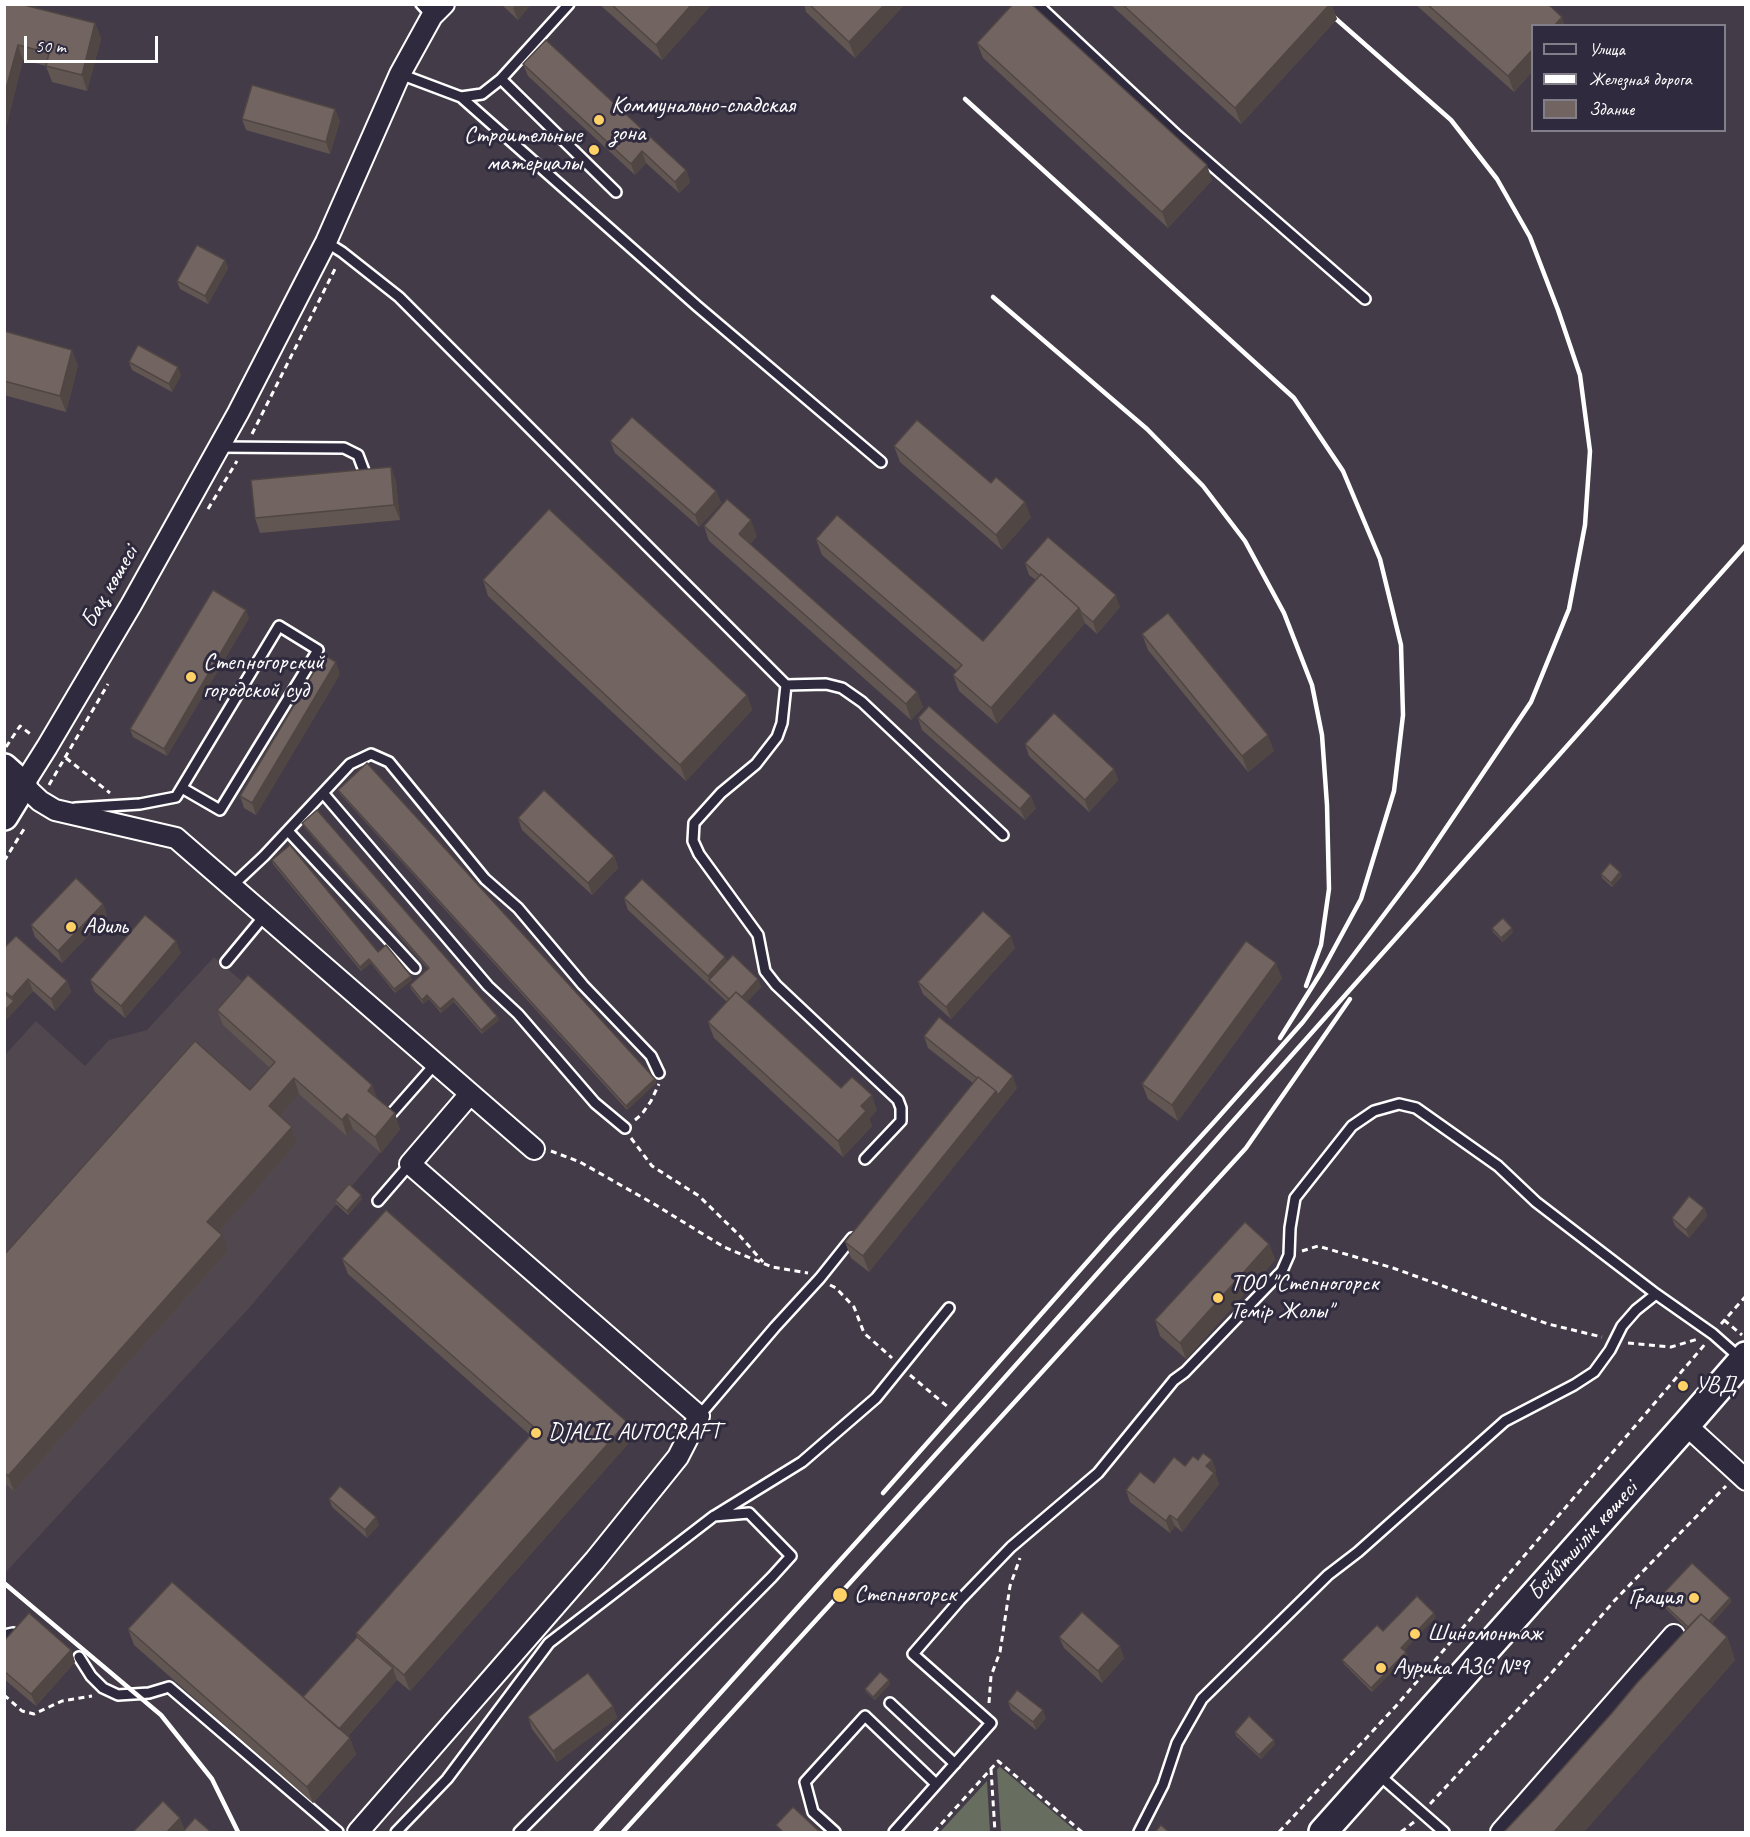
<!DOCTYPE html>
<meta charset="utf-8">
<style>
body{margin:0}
#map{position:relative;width:1750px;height:1837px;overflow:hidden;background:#433b48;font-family:Caveat,sans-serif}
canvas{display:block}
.frame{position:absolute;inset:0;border:6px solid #fff;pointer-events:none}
.legend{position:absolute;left:1531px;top:24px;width:195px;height:108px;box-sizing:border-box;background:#2f2a3d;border:2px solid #827f8b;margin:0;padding:8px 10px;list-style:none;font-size:18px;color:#fff}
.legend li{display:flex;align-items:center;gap:12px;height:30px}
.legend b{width:30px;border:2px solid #827f8b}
.scale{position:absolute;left:24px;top:36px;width:134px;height:27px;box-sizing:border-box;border:3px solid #fff;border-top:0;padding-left:8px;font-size:18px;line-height:21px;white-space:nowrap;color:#fff;-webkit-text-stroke:4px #2f2a3d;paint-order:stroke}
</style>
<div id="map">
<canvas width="1750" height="1837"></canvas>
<div class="frame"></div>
<ul class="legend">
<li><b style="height:8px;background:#2f2a3d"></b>Улица</li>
<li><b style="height:8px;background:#fff"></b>Железная дорога</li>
<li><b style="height:16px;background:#726460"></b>Здание</li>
</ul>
<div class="scale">50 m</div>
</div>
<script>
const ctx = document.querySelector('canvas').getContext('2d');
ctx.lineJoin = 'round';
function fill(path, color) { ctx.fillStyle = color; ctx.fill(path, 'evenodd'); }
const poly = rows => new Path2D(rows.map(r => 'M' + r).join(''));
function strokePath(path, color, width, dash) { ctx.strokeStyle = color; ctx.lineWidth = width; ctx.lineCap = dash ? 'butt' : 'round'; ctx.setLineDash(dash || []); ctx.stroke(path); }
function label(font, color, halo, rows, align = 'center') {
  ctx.font = font + ' Caveat,sans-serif'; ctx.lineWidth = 6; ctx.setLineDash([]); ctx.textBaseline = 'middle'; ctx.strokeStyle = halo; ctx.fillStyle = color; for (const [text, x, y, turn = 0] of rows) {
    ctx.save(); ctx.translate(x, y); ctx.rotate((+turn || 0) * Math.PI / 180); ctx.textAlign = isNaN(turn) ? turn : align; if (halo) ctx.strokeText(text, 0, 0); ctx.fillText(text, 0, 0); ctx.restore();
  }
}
const built = poly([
 [214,957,253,991,374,1107,400,1129,250,1307,5,1573,4,1056,36,1021,85,1066,109,1040,147,1030]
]);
const green = poly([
 [1000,1766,1000,1767,1077,1832,1001,1832,997,1770],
 [987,1781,990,1832,940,1832]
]);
const path = poly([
 [252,434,335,269],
 [208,509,237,461],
 [6,747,20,726,33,736],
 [66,758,110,793],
 [49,785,108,684],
 [4,861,24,829],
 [635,1120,642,1114,651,1101,659,1084],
 [631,1138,652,1166,699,1196,740,1236,763,1262],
 [551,1151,580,1162,654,1204,724,1247,772,1267,808,1273],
 [1302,1251,1318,1246,1393,1268,1548,1324,1602,1337],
 [830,1285,836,1288,854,1307,864,1333,892,1358],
 [1724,1320,1742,1335],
 [1721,1324,1746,1296],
 [1628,1343,1671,1347,1698,1339],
 [910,1375,948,1407],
 [4,1695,22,1711,34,1714,62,1701,92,1696],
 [989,1703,991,1676,1000,1652,1010,1586,1020,1558],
 [991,1769,995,1832],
 [1430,1804,1548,1677,1615,1600,1726,1486],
 [934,1832,998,1761,1082,1832],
 [1279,1832,1396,1706,1706,1343],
 [1401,1832,1414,1822]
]);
const lane = poly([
 [421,4,432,16],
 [1037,4,1178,136,1365,299],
 [400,74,461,97,697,306,881,462],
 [501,79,616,192],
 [461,97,482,94,501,79,569,4],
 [326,242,342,252,399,297,786,685,826,684,842,688,862,702,1003,835],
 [218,447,344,448,358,455,364,471],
 [786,685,782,723,777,737,756,764,721,793,694,823,693,841,699,854,758,935,765,971,776,985,898,1100,901,1108,901,1121,865,1159],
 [323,793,488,986,518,1014,595,1103,625,1128],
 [75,808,140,804,176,797,279,626,318,650,220,810,182,788],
 [288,831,415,968],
 [232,886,264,856,350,764,371,754,389,762,485,879,518,908,583,985,651,1056,659,1073],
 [226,962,265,915],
 [392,1113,436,1063],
 [378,1201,410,1164],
 [699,1416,775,1327,820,1278,852,1238],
 [716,1515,802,1462,876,1398,949,1308],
 [4,1635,13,1633],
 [79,1657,91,1676,103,1688,118,1695,149,1693,169,1687,338,1832],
 [890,1703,955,1764],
 [1378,1774,1444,1832],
 [396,1832,447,1779,549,1643,714,1516,749,1513,791,1556,772,1577,519,1832],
 [835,1832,813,1812,805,1782,865,1716,936,1784],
 [894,1832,991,1723,913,1654,960,1600,1011,1547,1098,1473,1174,1380,1185,1372,1282,1271,1289,1255,1290,1228,1295,1198,1352,1126,1374,1111,1399,1104,1416,1108,1498,1166,1536,1202,1656,1294,1713,1334,1740,1358],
 [1139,1832,1163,1785,1177,1743,1202,1699,1328,1575,1358,1552,1505,1421,1574,1385,1594,1372,1610,1350,1622,1326,1636,1310,1656,1294]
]);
const street = poly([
 [444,4,432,16,400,74,326,242,238,413,131,605,47,747,23,785,40,801,55,810,176,838,534,1149],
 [1686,1425,1746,1480],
 [358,1832,595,1560,678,1457,699,1416,410,1164,470,1094],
 [1501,1832,1674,1635]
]);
const secondary = poly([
 [4,768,23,785,4,816],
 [1323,1832,1686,1425,1746,1356]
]);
const rail = poly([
 [965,99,1294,398,1343,471,1380,559,1401,645,1403,715,1394,791,1361,899,1322,971,1280,1038],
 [993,297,1147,429,1203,486,1245,541,1284,613,1312,685,1322,735,1327,805,1329,889,1321,945,1306,986],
 [883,1493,1111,1235,1215,1121,1303,1022,1417,871,1531,702,1569,609,1585,525,1590,451,1580,375,1558,310,1530,237,1497,179,1451,120,1319,4],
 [4,1583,161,1715,212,1779,238,1832],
 [595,1832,982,1403,1746,545],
 [623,1832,1246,1148,1350,999]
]);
const wall = poly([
 [4,4,95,23,101,39,87,91,52,82,46,66,23,60,6,127,4,127],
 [501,4,531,4,518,20],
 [599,4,712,4,662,60],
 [804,4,905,4,855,58,806,12],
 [1110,4,1331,4,1337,19,1241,124],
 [1415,4,1548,4,1533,26,1533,71,1514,92],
 [977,43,1212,180,1168,228,983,58],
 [523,64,686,170,690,182,679,193,646,163,635,175,528,76],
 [242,119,340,121,330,154,246,130],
 [225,260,228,268,208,304,180,289,177,281],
 [4,331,78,365,66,412,4,395],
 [129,362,181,375,172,392,132,370],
 [610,441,716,491,721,503,699,527,615,453],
 [894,446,991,483,1031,517,1002,550,900,462],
 [391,467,396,482,400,520,260,533,255,518],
 [704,526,757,536,750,544,917,692,923,707,911,720,709,541],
 [816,539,983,641,1036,580,1029,575,1025,563,1120,607,1097,634,1085,623,997,724,959,691,953,675,957,671,822,555],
 [483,580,747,695,752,710,686,781,488,596],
 [249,618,167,756,133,737,130,729],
 [1142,634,1274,751,1248,772,1148,650],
 [340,674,256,815,244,808,240,796],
 [918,718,1036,808,1025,820,922,730],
 [1025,744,1114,769,1118,780,1089,812,1029,756],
 [338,790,655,1079,656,1083,627,1110,340,794],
 [518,818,614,856,618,868,592,895,522,830],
 [302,823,497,1016,499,1020,482,1034,454,1002,441,1013,429,999,423,1004,411,989,410,985,428,969,304,827],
 [272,860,378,952,412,980,395,993,371,963,361,971,273,864],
 [1620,872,1622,876,1612,887,1602,878,1601,874],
 [624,898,727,961,758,979,761,987,747,1002,841,1088,877,1110,869,1119,872,1126,843,1157,714,1038,708,1022,727,1002,628,910],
 [103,904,107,916,62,963,35,937,31,925],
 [1492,928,1513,932,1503,942,1493,932],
 [4,948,67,981,71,992,55,1011,33,991,4,1022],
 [1015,948,951,1019,923,994,918,982],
 [181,953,125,1018,95,992,90,980],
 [1282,978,1178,1121,1148,1099,1142,1084],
 [217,1010,372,1085,377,1099,400,1129,381,1153,353,1129,347,1136,299,1094,280,1116,292,1127,297,1143,218,1232,228,1251,14,1491,4,1483,4,1255,250,1090,270,1068,223,1025],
 [924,1036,1017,1088,869,1272,851,1258,845,1242,973,1083,928,1048],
 [362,1199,348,1215,336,1204,335,1200],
 [1704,1208,1707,1216,1689,1238,1675,1226,1672,1218],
 [1269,1244,1275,1260,1186,1359,1160,1336,1155,1320],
 [342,1259,627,1422,633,1438,410,1691,397,1680,348,1736,356,1754,313,1803,134,1645,128,1629,303,1697,357,1637,356,1633,530,1435,348,1274],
 [1198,1460,1212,1460,1216,1471,1215,1473,1219,1484,1182,1532,1175,1526,1170,1533,1130,1502,1126,1490,1154,1483,1185,1466],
 [329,1499,379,1525,367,1538,332,1507],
 [1730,1598,1731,1602,1712,1623,1727,1637,1735,1660,1583,1833,1503,1833,1536,1798,1687,1629,1660,1603,1658,1599],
 [1436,1617,1404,1650,1406,1652,1407,1656,1372,1692,1344,1664,1342,1660,1383,1631],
 [1059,1637,1124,1658,1102,1683,1064,1648],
 [4,1641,71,1650,75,1662,36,1706,4,1679],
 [890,1684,875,1700,866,1692,865,1689],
 [1008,1702,1046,1718,1036,1730,1011,1710],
 [613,1706,617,1718,557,1762,532,1729,528,1717],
 [1235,1732,1275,1744,1261,1759,1236,1736]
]);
const shadedWall = poly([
 [516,4,531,4,518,20,513,8],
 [692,4,712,4,662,60,656,45],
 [885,4,905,4,855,58,849,42],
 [1330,4,1331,4,1337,19,1241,124,1235,108],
 [1562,17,1565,26,1554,26],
 [95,23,101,39,87,91,82,75],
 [18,45,23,60,6,127,4,123,4,96],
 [1533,49,1533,71,1514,92,1508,76],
 [335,109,340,121,330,154,326,142],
 [642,151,646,163,635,175,631,164],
 [1207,165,1212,180,1168,228,1162,212],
 [686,170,690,182,679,193,675,182],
 [225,260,228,268,208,304,205,296],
 [72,350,78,365,66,412,60,396],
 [178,367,181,375,172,392,169,384],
 [391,467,396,482,400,520,394,505],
 [716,491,721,503,699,527,695,515],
 [1025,502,1031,517,1002,550,996,535],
 [751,520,757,536,744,550,739,534],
 [1116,595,1120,607,1097,634,1093,622],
 [1079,608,1085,623,997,724,991,708],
 [246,610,249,618,167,756,164,749],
 [336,662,340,674,256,815,252,803],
 [917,692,923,707,911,720,906,704],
 [747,695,752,710,686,781,680,765],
 [1268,735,1274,751,1248,772,1242,756],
 [1114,769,1118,780,1089,812,1085,800],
 [1031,796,1036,808,1025,820,1020,809],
 [614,856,618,868,592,895,588,883],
 [1620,872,1622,876,1612,887,1611,883],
 [103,904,107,916,62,963,58,951],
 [1512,928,1513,932,1503,942,1501,938],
 [1011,936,1015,948,951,1019,946,1007],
 [176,941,181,953,125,1018,121,1006],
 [725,957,730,969,709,980,712,988,708,976],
 [369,959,371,963,361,971,360,967],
 [1276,963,1282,978,1178,1121,1172,1105],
 [411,976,412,980,395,993,394,989],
 [28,979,33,991,4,1022,4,1011,14,1001,12,997],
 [758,979,761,987,738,1012,735,1004],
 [67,981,71,992,55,1011,51,999],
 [427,995,429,999,423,1004,422,1000],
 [453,998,454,1002,441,1013,440,1009],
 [497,1016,499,1020,482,1034,481,1030],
 [1013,1076,1017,1088,869,1272,863,1256,996,1091],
 [294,1078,299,1094,275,1122,269,1106],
 [655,1079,656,1083,627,1110,626,1106],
 [372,1085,378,1101,368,1091],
 [872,1095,877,1110,869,1119,872,1126,843,1157,838,1141,861,1106],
 [395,1113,400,1129,381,1153,375,1137],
 [347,1114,353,1129,347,1136,342,1120],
 [292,1127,297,1143,213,1238,207,1222],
 [361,1195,362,1199,348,1215,347,1211],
 [1704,1208,1707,1216,1689,1238,1686,1230],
 [222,1235,228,1251,14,1491,8,1476],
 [1269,1244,1275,1260,1186,1359,1180,1343],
 [627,1422,633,1438,410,1691,404,1675],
 [1212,1460,1216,1471,1215,1473,1219,1484,1182,1532,1177,1520,1206,1466],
 [1170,1515,1175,1526,1170,1533,1166,1521],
 [376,1517,379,1525,367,1538,365,1530],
 [1730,1598,1731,1602,1697,1638,1696,1634],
 [1434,1613,1436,1617,1403,1652,1401,1648],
 [1727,1637,1735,1660,1583,1833,1553,1833],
 [1120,1646,1124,1658,1102,1683,1098,1671],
 [71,1650,75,1662,36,1706,31,1694],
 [1406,1652,1407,1656,1372,1692,1371,1688],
 [393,1668,397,1680,342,1742,338,1730],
 [889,1680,890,1684,875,1700,873,1697],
 [613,1706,617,1718,557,1762,553,1751],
 [1043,1710,1046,1718,1036,1730,1033,1722],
 [350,1738,356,1754,313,1803,307,1787],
 [1274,1740,1275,1744,1261,1759,1259,1755],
 [180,1818,185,1830,182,1833,166,1833]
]);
const building = poly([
 [4,4,20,4,95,23,82,75,46,66,49,53,18,45,4,96,4,4],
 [611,4,692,4,656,45,611,4],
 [809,4,885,4,849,42,809,4],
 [1013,4,1031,4,1207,165,1162,212,977,43,1013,4],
 [1122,4,1330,4,1235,108,1122,4],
 [1427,4,1548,4,1562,17,1554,26,1533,26,1533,49,1508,76,1427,4],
 [546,40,686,170,675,182,642,151,631,164,523,64,546,40],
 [252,85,335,109,326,142,242,119,252,85],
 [197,245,225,260,205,296,177,281,197,245],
 [4,331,72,350,60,396,4,381,4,331],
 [138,345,178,367,169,384,129,362,138,345],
 [632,417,716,491,695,515,610,441,632,417],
 [917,420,991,483,996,477,1025,502,996,535,894,446,917,420],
 [391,467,394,505,255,518,251,480,391,467],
 [727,499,751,520,739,534,917,692,906,704,704,526,727,499],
 [549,509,747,695,680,765,483,580,549,509],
 [837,515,983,641,1041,574,1079,608,991,708,953,675,962,665,816,539,837,515],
 [1048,537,1116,595,1093,622,1081,612,1079,608,1041,574,1040,576,1025,563,1048,537],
 [213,590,246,610,164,749,130,729,213,590],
 [1168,613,1268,735,1242,756,1142,634,1168,613],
 [324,655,336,662,252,803,240,796,324,655],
 [929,706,1031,796,1020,809,918,718,929,706],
 [1054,713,1114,769,1085,800,1025,744,1054,713],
 [367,763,655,1079,626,1106,338,790,367,763],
 [544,790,614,856,588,883,518,818,544,790],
 [317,810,497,1016,481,1030,453,998,440,1009,427,995,422,1000,410,985,429,968,302,823,317,810],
 [290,845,378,952,386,945,411,976,394,989,369,959,360,967,272,860,290,845],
 [1610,863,1620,872,1611,883,1601,874,1610,863],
 [76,878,103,904,58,951,31,925,76,878],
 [642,879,725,957,708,976,624,898,642,879],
 [983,911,1011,936,946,1007,918,982,983,911],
 [145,915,176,941,121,1006,90,980,145,915],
 [1503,918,1512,928,1501,938,1492,928,1503,918],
 [16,936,67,981,51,999,28,979,12,997,4,991,4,948,16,936],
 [1246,941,1276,963,1172,1105,1142,1084,1246,941],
 [733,955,758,979,742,997,736,992,729,999,709,980,733,955],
 [248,975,372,1085,368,1091,395,1113,375,1137,347,1114,342,1120,294,1078,269,1106,292,1127,207,1222,222,1235,8,1476,4,1472,4,1255,195,1041,250,1090,275,1062,217,1010,248,975],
 [736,992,841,1088,852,1077,872,1095,861,1106,866,1111,838,1141,708,1022,736,992],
 [4,993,14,1001,4,1011,4,993],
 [939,1017,1013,1076,998,1095,996,1091,978,1077,977,1078,924,1036,939,1017],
 [978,1077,996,1091,863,1256,845,1242,978,1077],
 [349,1184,361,1195,347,1211,335,1200,349,1184],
 [1689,1196,1704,1208,1686,1230,1672,1218,1689,1196],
 [386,1210,627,1422,404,1675,356,1633,536,1429,342,1259,386,1210],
 [1245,1222,1269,1244,1180,1343,1155,1320,1245,1222],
 [1203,1453,1212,1460,1206,1466,1214,1473,1177,1520,1170,1515,1166,1521,1126,1490,1140,1472,1154,1483,1174,1457,1185,1466,1193,1456,1198,1460,1203,1453],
 [340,1486,376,1517,365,1530,329,1499,340,1486],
 [1692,1563,1730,1598,1709,1621,1701,1614,1688,1627,1658,1599,1692,1563],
 [172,1582,350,1738,307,1787,128,1629,172,1582],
 [1417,1596,1434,1613,1401,1648,1406,1652,1371,1688,1342,1660,1377,1625,1383,1631,1417,1596],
 [1082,1612,1120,1646,1098,1671,1059,1637,1082,1612],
 [29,1613,71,1650,31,1694,4,1671,4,1641,29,1613],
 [1701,1614,1727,1637,1561,1824,1553,1833,1503,1833,1536,1798,1612,1713,1637,1683,1701,1614],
 [357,1637,393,1668,339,1729,303,1697,357,1637],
 [880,1672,889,1680,873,1697,865,1689,880,1672],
 [588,1673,613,1706,553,1751,528,1717,588,1673],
 [1017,1690,1043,1710,1033,1722,1008,1702,1017,1690],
 [1249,1716,1274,1740,1259,1755,1235,1732,1249,1716],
 [163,1801,180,1818,166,1833,132,1833,163,1801],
 [793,1807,821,1833,784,1833,776,1825,793,1807],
 [195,1818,212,1833,182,1833,195,1818],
 [1161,1825,1170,1833,1154,1833,1161,1825]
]);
const markers = [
 [599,120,6,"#ffd166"],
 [594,150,6,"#ffd166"],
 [191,677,6,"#ffd166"],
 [71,927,6,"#ffd166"],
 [1218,1298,6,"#ffd166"],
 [1683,1386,6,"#ffd166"],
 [536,1433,6,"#ffd166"],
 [840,1595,8,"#ffd166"],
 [1694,1598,6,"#ffd166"],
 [1415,1634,6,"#ffd166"],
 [1381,1668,6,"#ffd166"]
];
const poiNames = [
 ["Коммунально-сладская",611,106],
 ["зона",611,134],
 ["Строительные",582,136,"right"],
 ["материалы",582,164,"right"],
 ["Степногорский",203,663],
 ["городской суд",203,691],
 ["Адиль",83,927],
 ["ТОО \"Степногорск",1230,1284],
 ["Темiр Жолы\"",1230,1312],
 ["УВД",1695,1386],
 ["DJALIL AUTOCRAFT",548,1433],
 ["Степногорск",854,1595],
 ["Грация",1682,1598,"right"],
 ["Шиномонтаж",1427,1634],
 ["Аурика АЗС №9",1393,1668]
];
const streetNames = [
 ["Бақ көшесі",110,587,-60],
 ["Бейбітшілік көшесі",1583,1541,-48]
];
fill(built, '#51474f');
fill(green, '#676d5f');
strokePath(lane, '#fff', 14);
strokePath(street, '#fff', 24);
strokePath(secondary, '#fff', 32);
strokePath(path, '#fff', 3, [6, 4.5]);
strokePath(lane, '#2f2a3d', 9);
strokePath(street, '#2f2a3d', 20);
strokePath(secondary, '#2f2a3d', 27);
strokePath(rail, '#fff', 4.5);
fill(wall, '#625653');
fill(shadedWall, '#504643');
fill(building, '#726460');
strokePath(building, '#504643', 1.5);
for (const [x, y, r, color] of markers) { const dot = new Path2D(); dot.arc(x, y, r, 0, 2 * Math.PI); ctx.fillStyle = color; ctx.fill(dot); strokePath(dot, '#2f2a3d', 2); }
label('24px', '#fff', '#2f2a3d', poiNames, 'left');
label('24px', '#fff', '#2f2a3d', streetNames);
</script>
